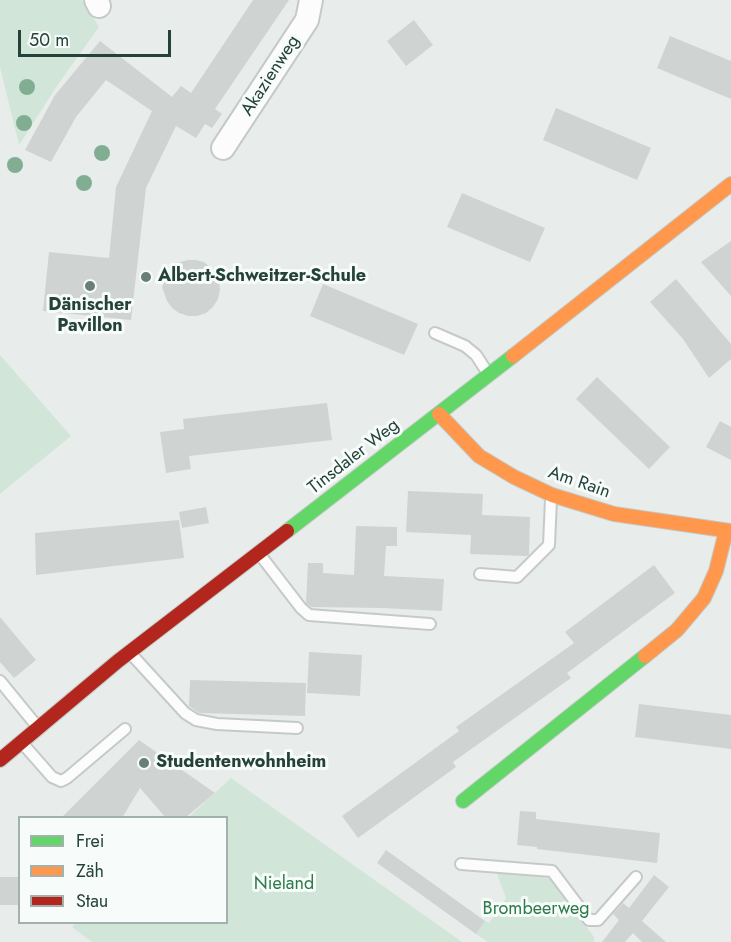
<!DOCTYPE html>
<meta charset="utf-8">
<style>
body{margin:0}
#map{position:relative;width:731px;height:942px;overflow:hidden;background:#e8edeb;font-family:Jost,sans-serif}
canvas{display:block}
.legend{position:absolute;left:18px;top:816px;width:210px;height:108px;box-sizing:border-box;background:#f7fbf9;border:2px solid #a3b1ad;margin:0;padding:8px 10px;list-style:none;font-size:18px;color:#24423a}
.legend li{display:flex;align-items:center;gap:12px;height:30px}
.legend b{width:30px;border:2px solid #a3b1ad}
.scale{position:absolute;left:18px;top:30px;width:153px;height:27px;box-sizing:border-box;border:3px solid #24423a;border-top:0;padding-left:8px;font-size:18px;line-height:21px;white-space:nowrap;color:#24423a;-webkit-text-stroke:4px #f7fbf9;paint-order:stroke}
</style>
<div id="map">
<canvas width="731" height="942"></canvas>
<ul class="legend">
<li><b style="height:8px;background:#63d668"></b>Frei</li>
<li><b style="height:8px;background:#ff974d"></b>Zäh</li>
<li><b style="height:8px;background:#b3261e"></b>Stau</li>
</ul>
<div class="scale">50 m</div>
</div>
<script>
const ctx = document.querySelector('canvas').getContext('2d');
ctx.lineJoin = 'round';
function fill(path, color) { ctx.fillStyle = color; ctx.fill(path, 'evenodd'); }
const poly = rows => new Path2D(rows.map(r => 'M' + r).join(''));
function strokePath(path, color, width, dash) { ctx.strokeStyle = color; ctx.lineWidth = width; ctx.lineCap = dash ? 'butt' : 'round'; ctx.setLineDash(dash || []); ctx.stroke(path); }
function label(font, color, halo, rows, align = 'center') {
  ctx.font = font + ' Jost,sans-serif'; ctx.lineWidth = 6; ctx.setLineDash([]); ctx.textBaseline = 'middle'; ctx.strokeStyle = halo; ctx.fillStyle = color; for (const [text, x, y, turn = 0] of rows) {
    ctx.save(); ctx.translate(x, y); ctx.rotate((+turn || 0) * Math.PI / 180); ctx.textAlign = isNaN(turn) ? turn : align; if (halo) ctx.strokeText(text, 0, 0); ctx.fillText(text, 0, 0); ctx.restore();
  }
}
const green = poly([
 [0,0,82,0,99,27,57,86,19,145,0,67],
 [0,355,71,436,0,494],
 [231,778,462,942,92,942,72,927,77,922,226,922,226,818,189,817],
 [495,869,552,879,594,937,594,942,488,942,476,934,485,921,489,923,506,898]
]);
const building = poly([
 [253,0,289,0,215,109,222,114,212,128,205,124,196,138,176,126,146,188,131,320,43,311,49,252,109,258,116,187,152,111,106,80,76,117,51,162,25,150,55,95,100,41,172,97,181,86,191,93],
 [414,20,433,45,406,66,387,41],
 [670,36,731,61,731,99,657,68],
 [556,108,651,148,637,180,543,140],
 [462,193,545,228,530,262,447,227],
 [731,241,731,296,701,262],
 [188,260,196,260,204,262,210,267,216,273,219,280,220,290,218,299,213,307,206,313,197,316,188,316,179,313,172,308,167,301,162,287,168,274,173,267,180,262],
 [676,279,731,344,731,359,709,378,683,339,650,302],
 [323,284,418,324,404,355,310,316],
 [597,377,670,447,649,469,576,399],
 [327,403,332,440,189,456,191,469,166,473,160,432,184,429,183,419],
 [720,421,731,427,731,460,706,447],
 [408,491,483,494,482,515,530,517,529,555,527,556,470,554,471,535,406,532],
 [206,507,209,523,182,528,179,512],
 [179,520,184,558,36,575,35,533],
 [356,526,397,527,397,546,386,546,384,576,444,579,442,611,382,608,311,607,306,603,308,563,323,563,323,573,354,575],
 [654,565,675,593,567,673,571,678,453,762,456,767,358,838,342,816,459,731,456,727,574,643,565,632],
 [0,617,36,660,14,678,0,662],
 [309,652,362,655,360,696,307,693],
 [190,680,306,683,305,716,199,713,189,706],
 [639,704,731,715,731,749,635,737],
 [139,740,215,793,185,818,166,818,140,788,122,818,61,818],
 [520,811,536,812,536,819,660,833,657,863,537,849,537,847,517,845],
 [386,850,485,921,476,934,377,863],
 [654,875,669,887,642,921,666,942,642,942,633,933,625,942,602,942,619,920,613,914,623,903,629,908],
 [0,877,20,877,20,905,0,905]
]);
const lane = poly([
 [435,333,465,346,476,355,487,372],
 [261,556,301,608,309,615,430,624],
 [480,574,517,577,549,545,551,499],
 [132,655,185,713,196,720,217,724,297,728],
 [0,681,36,725],
 [23,744,52,777,61,781,67,778,125,729],
 [461,864,552,871,589,920,598,920,636,877]
]);
const street = poly([
 [96,0,99,6],
 [223,148,307,20,311,0]
]);
const fast = poly([
 [287,531,513,356],
 [463,801,645,656]
]);
const slow = poly([
 [513,356,731,184],
 [439,414,479,456,514,477,552,495,614,514,731,531],
 [645,656,677,630,704,598,716,571,726,531]
]);
const jam = poly([
 [0,760,118,661,287,531]
]);
const trees = [
 [27,87],
 [24,123],
 [102,153],
 [15,165],
 [84,183]
];
const markers = [
 [146,277,6,"#697e78"],
 [90,286,6,"#697e78"],
 [144,763,6,"#697e78"]
];
const streetNames = [
 ["Akazienweg",271,76,-57],
 ["Tinsdaler Weg",354,457,-38],
 ["Am Rain",579,483,19]
];
const poiNames = [
 ["Albert-Schweitzer-Schule",158,277],
 ["Dänischer",90,306,"center"],
 ["Pavillon",90,327,"center"],
 ["Studentenwohnheim",156,763]
];
const parkNames = [
 ["Nieland",284,885],
 ["Brombeerweg",536,910]
];
fill(green, '#d1e6d8');
fill(building, '#cfd4d2');
strokePath(lane, '#c5cac8', 14);
strokePath(street, '#c5cac8', 26);
strokePath(fast, '#c3cbc8', 16);
strokePath(slow, '#c3cbc8', 16);
strokePath(jam, '#c3cbc8', 16);
strokePath(lane, '#fcfcfc', 10);
strokePath(street, '#fcfcfc', 22);
strokePath(fast, '#63d668', 14);
strokePath(slow, '#ff974d', 14);
strokePath(jam, '#b3261e', 14);
ctx.fillStyle = '#81ae93';
for (const [x, y] of trees) { ctx.beginPath(); ctx.arc(x, y, 8, 0, 2 * Math.PI); ctx.fill(); }
for (const [x, y, r, color] of markers) { const dot = new Path2D(); dot.arc(x, y, r, 0, 2 * Math.PI); ctx.fillStyle = color; ctx.fill(dot); strokePath(dot, '#f7fbf9', 2); }
label('18px', '#24423a', '#f7fbf9', streetNames);
label('bold 18px', '#24423a', '#f7fbf9', poiNames, 'left');
label('18px', '#2d7a4b', '#f7fbf9', parkNames);
</script>
